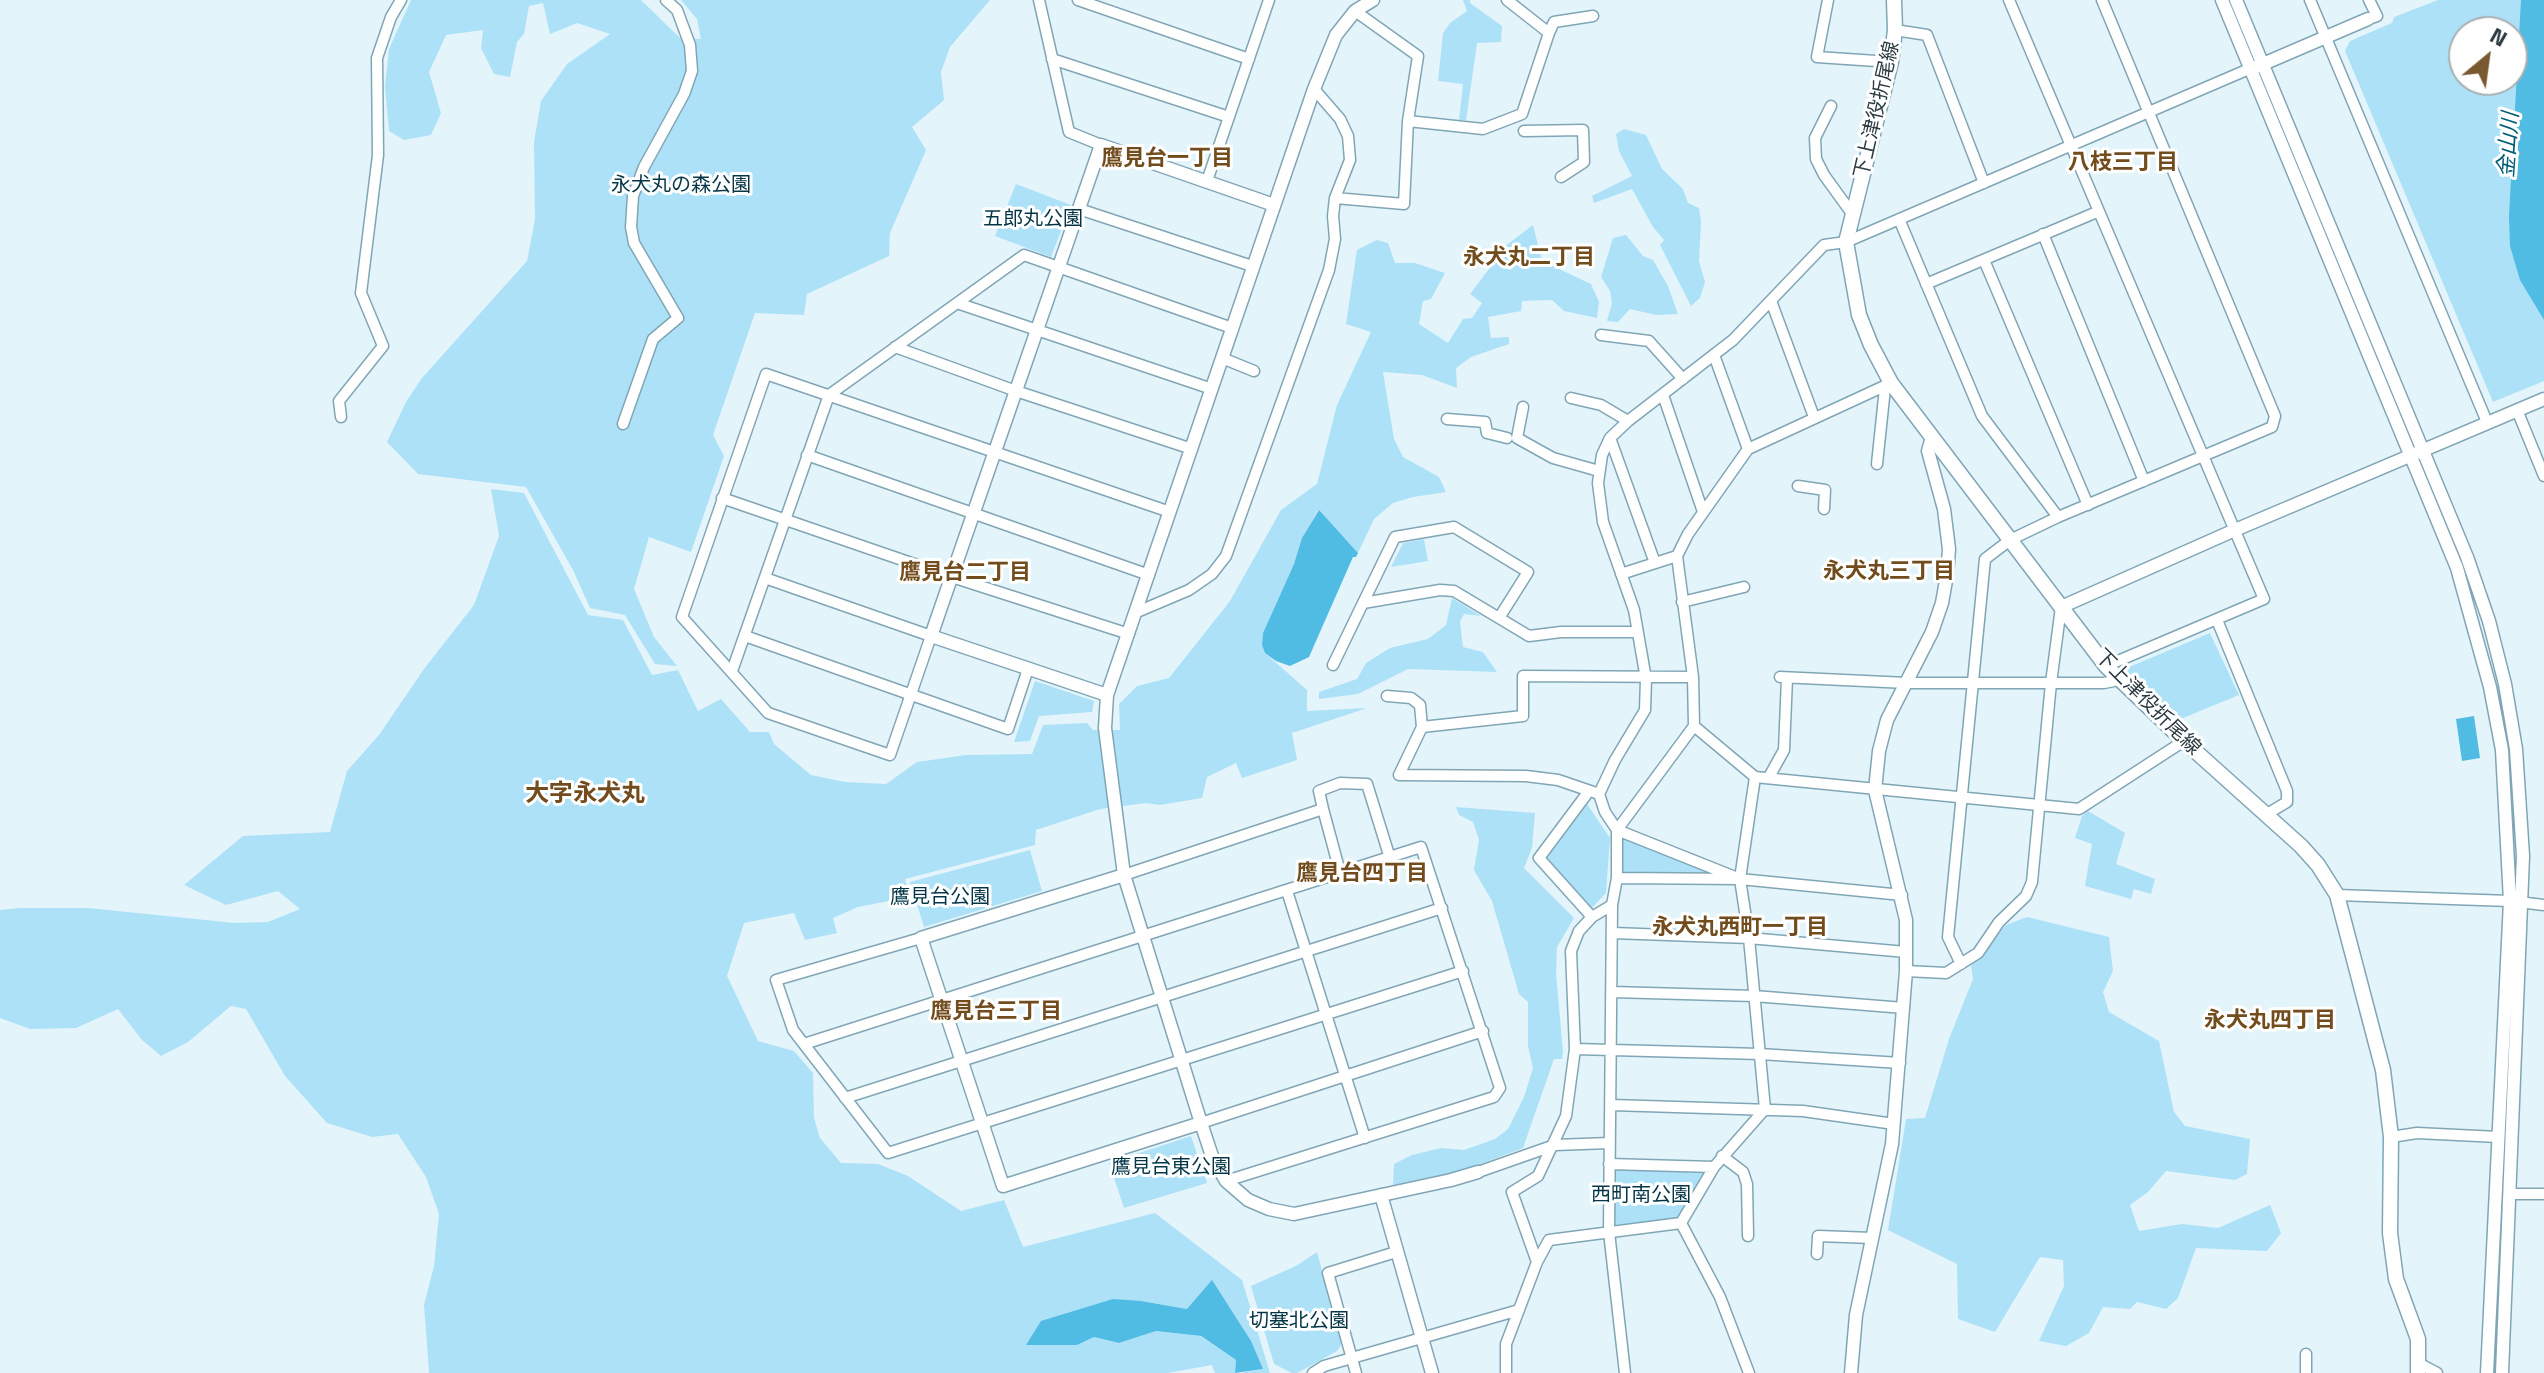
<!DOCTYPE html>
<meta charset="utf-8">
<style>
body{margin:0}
#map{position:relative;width:2544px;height:1373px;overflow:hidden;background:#e4f4fb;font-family:"Titillium Web",sans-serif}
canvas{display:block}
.north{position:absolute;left:2448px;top:16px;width:80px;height:80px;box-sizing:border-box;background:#fff;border:2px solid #aab1b3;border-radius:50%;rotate:29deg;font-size:22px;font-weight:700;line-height:32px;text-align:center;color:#2b3b41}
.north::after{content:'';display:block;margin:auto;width:28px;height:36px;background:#7a5830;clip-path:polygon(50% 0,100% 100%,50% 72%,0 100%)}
</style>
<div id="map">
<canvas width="2544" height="1373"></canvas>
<div class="north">N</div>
</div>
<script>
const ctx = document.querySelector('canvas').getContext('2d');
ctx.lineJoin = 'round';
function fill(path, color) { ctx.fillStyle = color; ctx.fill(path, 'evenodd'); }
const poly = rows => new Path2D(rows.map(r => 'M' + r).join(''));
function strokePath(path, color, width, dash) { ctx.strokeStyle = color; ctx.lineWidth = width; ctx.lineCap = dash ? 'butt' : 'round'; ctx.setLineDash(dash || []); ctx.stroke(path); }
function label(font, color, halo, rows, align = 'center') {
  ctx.font = font + ' "Titillium Web","Noto Sans JP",sans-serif'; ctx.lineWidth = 6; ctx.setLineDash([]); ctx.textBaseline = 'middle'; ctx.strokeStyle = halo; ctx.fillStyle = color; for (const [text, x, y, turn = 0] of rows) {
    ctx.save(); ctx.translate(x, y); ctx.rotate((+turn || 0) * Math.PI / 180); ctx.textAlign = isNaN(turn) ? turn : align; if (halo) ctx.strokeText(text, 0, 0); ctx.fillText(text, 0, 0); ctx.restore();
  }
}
const green = poly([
 [411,0,641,0,680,38,701,39,697,19,681,0,990,0,950,47,941,72,944,100,912,127,926,150,890,233,889,256,807,294,804,315,755,313,713,435,724,456,691,552,649,537,634,589,654,637,677,666,655,664,625,615,590,608,573,570,526,487,418,474,387,442,406,402,422,378,527,261,535,219,534,142,541,101,567,64,610,34,577,23,550,34,543,3,529,6,524,34,517,42,510,77,494,74,481,48,483,30,446,35,429,72,441,113,431,135,404,140,389,131,385,87,389,49],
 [1463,0,1470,0,1470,3,1502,26,1501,42,1477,43,1466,120,1459,120,1463,84,1438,81,1443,33,1450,23,1467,11],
 [2438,0,2544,0,2544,381,2493,402,2345,51,2350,41,2392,23,2394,17],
 [2464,32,2512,32,2512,80,2464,80],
 [1624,129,1646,135,1662,169,1683,189,1688,203,1699,208,1701,222,1699,261,1705,282,1700,298,1691,306,1660,245,1664,240,1653,227,1632,189,1594,203,1592,196,1632,176,1619,151,1616,134],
 [1016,184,1071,205,1051,257,995,236],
 [1533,225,1542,261,1591,284,1599,302,1597,318,1564,311,1552,300,1522,301,1521,311,1488,317,1491,338,1509,337,1509,344,1471,357,1456,368,1457,388,1422,375,1383,372,1394,439,1403,457,1439,477,1446,492,1413,497,1393,503,1374,519,1358,553,1318,510,1302,539,1294,564,1263,633,1262,645,1265,653,1307,690,1307,711,1367,708,1292,733,1297,760,1242,778,1236,763,1207,777,1202,798,1160,805,1146,803,1100,809,1036,830,1035,845,905,879,909,897,858,907,833,918,837,933,805,940,794,913,744,923,727,976,758,1041,794,1051,813,1073,814,1118,820,1138,841,1163,878,1164,908,1176,961,1211,1004,1200,1023,1247,1155,1213,1242,1280,1270,1373,1241,1373,1263,1369,1187,1309,1141,1301,1027,1344,1077,1345,1094,1337,1119,1343,1156,1331,1200,1336,1236,1360,1235,1373,1215,1373,1212,1365,1167,1373,429,1373,424,1305,434,1266,439,1214,426,1177,398,1134,372,1137,327,1123,285,1076,246,1009,231,1006,188,1042,161,1056,142,1040,118,1009,76,1028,30,1029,0,1018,0,910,19,908,88,908,235,923,268,922,300,909,278,891,226,905,184,885,243,836,330,832,347,771,379,735,424,669,474,605,499,536,491,489,524,493,588,615,623,620,652,675,678,670,698,711,721,699,750,732,769,732,774,744,811,775,845,782,886,784,917,762,966,755,1032,754,1043,725,1087,723,1093,730,1120,730,1119,704,1137,686,1169,678,1230,601,1281,510,1317,484,1337,405,1371,332,1346,324,1357,250,1377,240,1388,243,1395,263,1415,263,1445,273,1431,299,1423,301,1419,324,1448,343,1463,319,1472,318,1482,303,1470,294,1508,244],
 [1626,235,1643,256,1653,260,1668,286,1678,314,1656,315,1630,309,1618,322,1607,321,1612,303,1610,291,1601,277,1613,238],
 [1424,539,1428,561,1391,567,1403,543],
 [1452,598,1481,616,1464,614,1460,622,1463,647,1483,652,1497,672,1408,669,1358,694,1319,699,1319,692,1357,679,1366,663,1390,648,1428,639,1446,625],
 [2210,633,2239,695,2178,720,2122,670],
 [1035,681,1094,701,1092,712,1039,716,1030,741,1014,742],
 [1587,804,1610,838,1606,893,1592,908,1546,859],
 [1456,807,1535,813,1532,848,1524,868,1574,918,1557,947,1556,973,1563,1052,1562,1059,1554,1059,1523,1148,1467,1169,1414,1183,1393,1185,1394,1164,1412,1155,1441,1148,1464,1150,1495,1139,1508,1129,1524,1097,1533,1068,1528,1046,1528,1002,1519,994,1492,901,1474,870,1479,840,1473,822,1459,815],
 [2088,811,2125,833,2116,864,2155,879,2151,894,2134,889,2131,899,2085,886,2092,844,2075,838,2082,816],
 [1622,836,1714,875,1622,872],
 [1030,850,1042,891,924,927,910,882],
 [2027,917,2109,937,2113,971,2103,992,2109,1012,2159,1041,2174,1112,2185,1126,2250,1139,2247,1174,2235,1180,2166,1171,2148,1192,2130,1205,2139,1231,2182,1224,2218,1228,2270,1205,2281,1233,2267,1251,2196,1248,2178,1298,2166,1309,2137,1302,2130,1309,2103,1307,2089,1333,2066,1346,2039,1341,2064,1286,2063,1260,2040,1257,1995,1332,1958,1319,1957,1264,1888,1230,1906,1119,1925,1118,1949,1039,1973,979,1971,966,2006,925],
 [1191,1136,1207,1183,1124,1208,1109,1163],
 [1614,1168,1707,1172,1680,1218,1615,1225],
 [1317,1252,1342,1344,1337,1351,1297,1373,1292,1373,1274,1364,1251,1286,1296,1266]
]);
const water = poly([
 [2521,0,2544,0,2544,320,2520,280,2510,246,2509,216],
 [1319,510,1358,553,1356,557,1353,557,1309,657,1290,666,1276,661,1265,653,1262,645,1263,633,1294,564,1302,538],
 [2474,716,2480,758,2462,761,2456,719],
 [1212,1280,1251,1341,1263,1369,1235,1373,1236,1360,1201,1336,1156,1331,1119,1343,1094,1337,1077,1345,1026,1345,1041,1321,1113,1299,1141,1301,1187,1309]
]);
const minor = poly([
 [1039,0,1069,132,1101,145],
 [1078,0,1249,59],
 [1828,0,1817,57,1891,62],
 [2009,0,2264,599,2106,666],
 [2310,0,2487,422],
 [2368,19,2377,16,2369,0],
 [1895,30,1927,35,1984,183],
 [1549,33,1554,22,1593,16],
 [1052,59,1229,117],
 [1831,106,1815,138,1816,159,1824,175,1853,215],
 [1408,121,1483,129,1522,114,1549,33,1507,0],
 [1524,131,1583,130,1584,162,1561,177],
 [1207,181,1269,0],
 [1335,198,1404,204,1408,121,1418,56,1355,11],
 [1079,209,1252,266],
 [1899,219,1982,416,2058,517],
 [2043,234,2144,481],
 [1984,260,2088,505],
 [1926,284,2097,212],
 [1771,301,1814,417],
 [957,303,1212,389],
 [1601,335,1649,341,1683,379],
 [895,347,1016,391,1192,449],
 [1714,355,1748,449],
 [1222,358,1254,371],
 [1663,395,1703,512],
 [1571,398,1601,405,1628,421],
 [1523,407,1517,438,1553,458,1599,471],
 [2517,410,2544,476],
 [341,417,339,401,383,346,361,293,378,155,377,58,391,17,401,0],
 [1447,419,1485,422,1487,433,1507,438],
 [623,424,653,339,678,318,634,243,631,227,633,196,644,167,684,94,692,71,690,45,677,10,666,0],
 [1610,438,1655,563],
 [807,455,1149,575],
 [1877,464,1885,388],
 [1798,486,1825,490,1824,509],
 [722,498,952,577,1129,634],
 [1621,574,1677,556],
 [765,578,931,636,890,755,768,713,682,617,766,374,1170,512],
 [1682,602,1744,587],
 [1363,603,1395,537,1454,527,1528,572,1499,618],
 [1137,612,1189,590,1212,574,1226,556,1329,270,1335,239,1333,216,1335,198,1350,160,1348,136,1340,119,1314,89],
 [2217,620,2287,791,2287,802,2267,814],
 [745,636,1008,729,1028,669],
 [1333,665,1363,603,1440,590,1454,591,1529,636,1561,632,1636,632],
 [732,671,829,395,1024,255,1232,328],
 [1780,677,1907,683,2104,683,2119,680],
 [1387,696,1411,698,1420,705,1422,727],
 [1694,726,1755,777,2079,809,2184,741],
 [1769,777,1784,750,1787,678],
 [1589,791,1539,858,1592,917],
 [1599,794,1558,780,1526,776,1399,775,1422,727,1523,716,1523,676,1693,677],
 [1323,809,1319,791,1340,783,1367,784,1389,855],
 [1124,875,1323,809,1340,872],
 [1617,878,1740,879,1902,895],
 [1740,879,1617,830,1605,812,1599,794,1615,760,1645,710,1646,679,1634,610,1603,522,1598,483,1602,455,1610,438,1628,421,1733,340,1824,245,1846,242,2249,69],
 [1287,891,1365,1138],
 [2337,895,2510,901,2544,905],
 [1613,933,1749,938,1906,952],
 [921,938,776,980,793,1030,888,1153,1463,971],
 [1961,964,1948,937,1985,559,2010,540,2058,517,2272,427,2275,416,2102,0],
 [1906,971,1946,973,1978,953,1999,922,2026,896,2032,882,2051,683,2061,607],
 [1612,992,1754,996,1904,1008],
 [804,1044,1421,847,1500,1088,1494,1097,1226,1181],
 [1575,1049,1760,1054,1900,1063],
 [845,1098,1442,908],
 [1612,1105,1803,1111,1894,1124],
 [1201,1123,1483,1031],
 [2391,1137,2417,1133,2498,1137],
 [1722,1156,1743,1172,1747,1184,1748,1236],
 [1609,1164,1714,1167],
 [1478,1172,1555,1145,1609,1143],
 [2510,1194,2544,1194],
 [1681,1223,1714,1167,1765,1109,1749,938,1740,879,1755,777],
 [1681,1223,1720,1297,1749,1373],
 [1817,1254,1818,1236,1872,1238],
 [1537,1262,1512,1192,1538,1176,1566,1116,1575,1049,1571,951,1579,931,1592,917,1612,905],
 [2420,1364,2437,1373],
 [1313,1373,1324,1366,1519,1310],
 [1356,1373,1328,1273,1396,1252],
 [1506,1373,1506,1344,1537,1262,1549,1240,1681,1223],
 [1625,1373,1609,1232,1612,905,1617,878,1617,830,1694,726,1693,677,1677,556,1688,534,1748,449,1891,383],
 [2306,1373,2306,1354]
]);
const tertiary = poly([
 [1373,0,1355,11,1336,35,1314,89,1107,695,1105,728,1124,875,1201,1123,1213,1159,1226,1181,1248,1200,1269,1209,1294,1214,1451,1180,1478,1172],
 [2222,0,2457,568,2490,687,2502,750,2510,901,2487,1373],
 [2236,0,2467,557,2489,621,2505,684,2516,749,2523,856,2502,1373],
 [2256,67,2368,19],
 [2061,607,2235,530,2544,399],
 [1107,695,931,636,1101,145,1274,205],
 [1124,875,921,938,1003,1186,1201,1123],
 [1381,1195,1432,1373],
 [1851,1373,1856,1315,1892,1144,1906,971,1906,920,1875,790,1879,751,1887,720,1932,632,1942,603,1947,575,1949,549,1944,509,1928,451,1932,437]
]);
const secondary = poly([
 [1894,0,1895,30,1891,62,1846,242,1859,315,1871,345,1891,383,2106,666,2184,741,2301,846,2318,865,2337,895,2383,1070,2391,1137,2390,1233,2396,1279,2418,1339,2418,1373]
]);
const streetNames = [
 ["下上津役折尾線",1878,110,-77],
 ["下上津役折尾線",2147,703,45]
];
const parkNames = [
 ["永犬丸の森公園",681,186],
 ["五郎丸公園",1033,220],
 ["鷹見台公園",940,898],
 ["鷹見台東公園",1171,1168],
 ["西町南公園",1641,1196],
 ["切塞北公園",1299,1322]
];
const waterNames = [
 ["金山川",2510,145,-86]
];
const neighbourhoodNames = [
 ["鷹見台一丁目",1167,160],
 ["八枝三丁目",2123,164],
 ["永犬丸二丁目",1529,259],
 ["永犬丸三丁目",1889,573],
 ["鷹見台二丁目",965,574],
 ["鷹見台四丁目",1362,875],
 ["永犬丸西町一丁目",1740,929],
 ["鷹見台三丁目",996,1013],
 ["永犬丸四丁目",2270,1022]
];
const quarterNames = [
 ["大字永犬丸",585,795]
];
fill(green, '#ade1f8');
fill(water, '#50bbe3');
strokePath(minor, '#80a6b6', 13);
strokePath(tertiary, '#80a6b6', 15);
strokePath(secondary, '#80a6b6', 17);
strokePath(minor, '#fff', 10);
strokePath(tertiary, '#fff', 12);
strokePath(secondary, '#fff', 14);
label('20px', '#2b3b41', '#fff', streetNames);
label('20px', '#043647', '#fff', parkNames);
label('italic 22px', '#005c77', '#fff', waterNames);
label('bold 22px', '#724c1d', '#fff', neighbourhoodNames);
label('bold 24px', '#724c1d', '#fff', quarterNames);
</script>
